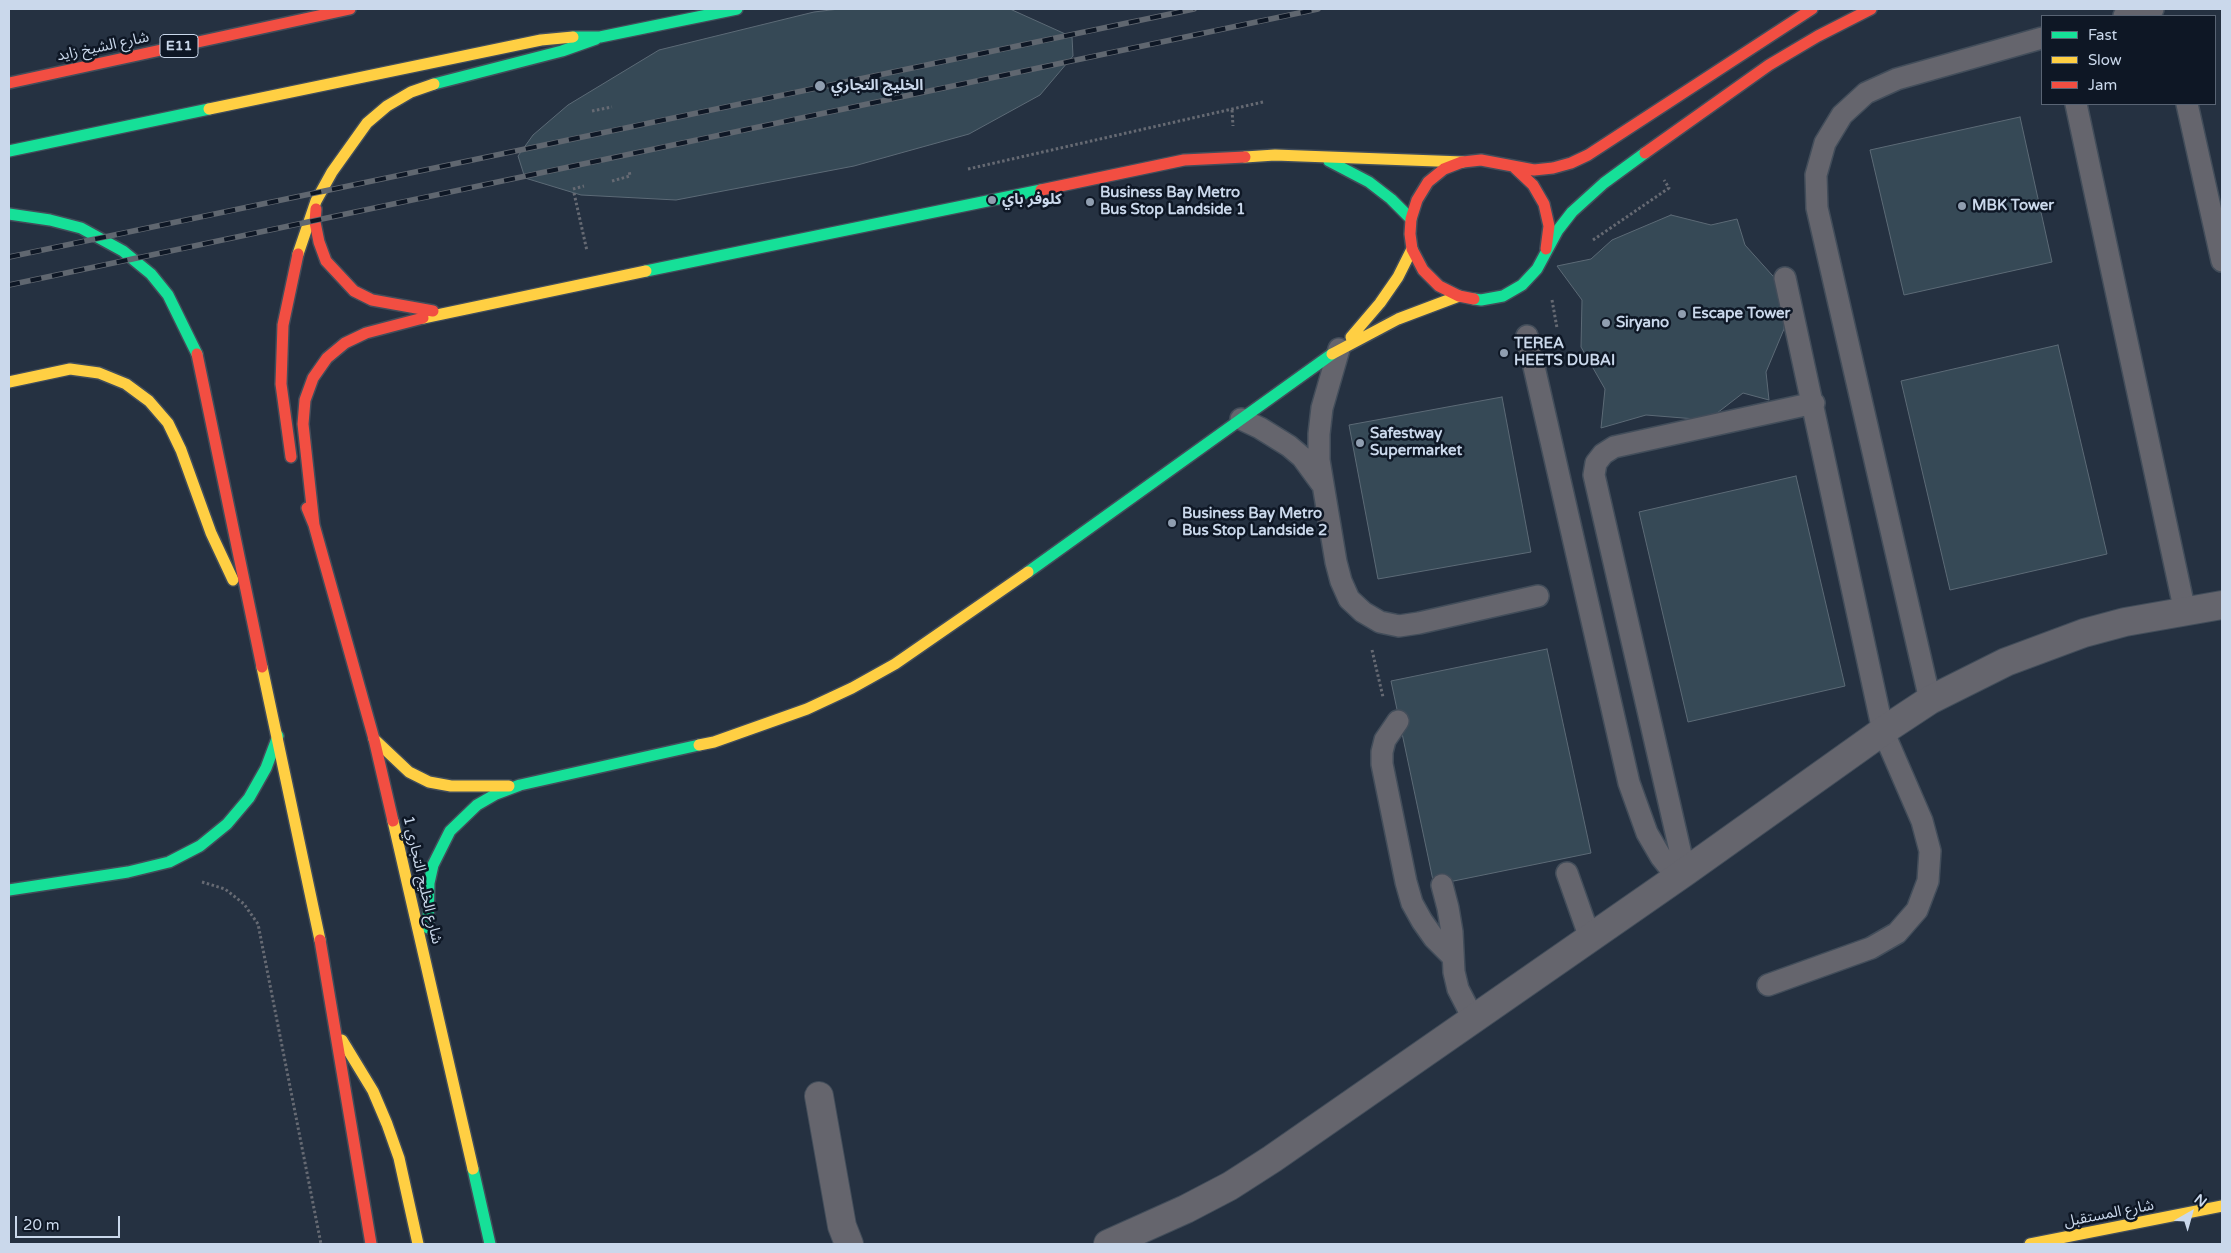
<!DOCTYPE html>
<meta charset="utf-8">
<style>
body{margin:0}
#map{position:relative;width:2231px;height:1253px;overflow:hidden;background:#253141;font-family:"Varela Round",sans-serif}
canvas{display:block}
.frame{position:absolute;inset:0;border:10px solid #cad8eb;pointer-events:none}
.legend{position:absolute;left:2041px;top:15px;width:175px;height:90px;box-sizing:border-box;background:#0e1725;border:1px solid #596474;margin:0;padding:6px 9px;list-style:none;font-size:15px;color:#cad8eb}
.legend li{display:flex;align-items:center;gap:10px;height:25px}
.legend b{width:25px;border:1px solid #596474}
.north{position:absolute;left:2166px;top:1188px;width:50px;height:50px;-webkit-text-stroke:4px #0e1725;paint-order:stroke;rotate:38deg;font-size:14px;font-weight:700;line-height:20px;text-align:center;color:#cad8eb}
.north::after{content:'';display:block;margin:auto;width:18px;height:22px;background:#cad8eb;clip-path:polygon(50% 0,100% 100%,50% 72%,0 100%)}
.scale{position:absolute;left:15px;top:1216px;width:105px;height:22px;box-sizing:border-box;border:2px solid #cad8eb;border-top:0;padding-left:6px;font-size:15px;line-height:18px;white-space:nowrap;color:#cad8eb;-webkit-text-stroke:4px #0e1725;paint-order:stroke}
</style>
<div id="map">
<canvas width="2231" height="1253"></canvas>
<div class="frame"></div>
<ul class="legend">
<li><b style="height:6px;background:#16e098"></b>Fast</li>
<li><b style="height:6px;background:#ffcf43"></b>Slow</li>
<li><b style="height:6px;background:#f24e42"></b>Jam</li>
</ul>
<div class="north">N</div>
<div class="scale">20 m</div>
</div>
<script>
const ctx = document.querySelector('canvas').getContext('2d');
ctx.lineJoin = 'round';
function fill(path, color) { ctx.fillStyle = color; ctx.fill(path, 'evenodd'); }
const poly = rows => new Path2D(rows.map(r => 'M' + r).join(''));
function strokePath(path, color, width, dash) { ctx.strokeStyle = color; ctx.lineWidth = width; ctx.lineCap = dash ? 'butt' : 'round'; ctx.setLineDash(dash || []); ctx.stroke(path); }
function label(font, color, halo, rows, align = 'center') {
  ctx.font = font + ' "Varela Round","Noto Sans Arabic",sans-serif'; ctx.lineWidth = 5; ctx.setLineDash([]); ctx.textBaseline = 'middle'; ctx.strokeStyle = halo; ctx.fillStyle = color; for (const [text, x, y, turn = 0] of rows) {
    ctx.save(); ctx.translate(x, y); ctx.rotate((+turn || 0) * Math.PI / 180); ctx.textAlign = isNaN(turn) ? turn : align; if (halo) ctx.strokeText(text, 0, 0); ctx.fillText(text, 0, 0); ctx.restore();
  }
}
const building = poly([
 [839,9,1010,9,1072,37,1073,56,1040,95,969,134,854,166,676,200,581,195,525,178,518,156,533,135,568,105,659,50,814,12,839,9],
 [2020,117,2052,262,1904,295,1870,150,2020,117],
 [1671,215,1711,225,1737,219,1745,245,1781,285,1784,329,1766,372,1769,400,1743,393,1708,420,1646,415,1601,428,1605,389,1581,347,1582,300,1557,266,1591,259,1612,240,1671,215],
 [2058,345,2107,554,1950,590,1901,381,2058,345],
 [1502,397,1531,552,1378,579,1349,425,1502,397],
 [1796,476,1845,686,1688,722,1639,512,1796,476],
 [1547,649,1591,853,1434,885,1391,681,1547,649]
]);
const path = poly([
 [1232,110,1233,126],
 [592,111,612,107],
 [968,169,1263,102],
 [612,181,630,176,629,170],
 [573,189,584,186],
 [574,193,587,251],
 [1593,240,1669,188,1664,180],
 [1552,300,1557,328],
 [1372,650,1383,697],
 [202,882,225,889,244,904,258,924,321,1244]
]);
const lane = poly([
 [2124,16,2153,9],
 [2076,104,2185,612],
 [2187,104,2222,261],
 [1527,336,1629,783,1647,833,1661,857,1677,877],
 [1339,349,1322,408,1319,434,1319,460,1336,562,1341,581,1349,599,1363,612,1380,622,1399,626,1419,623,1538,596],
 [1241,419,1260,428,1289,446,1302,457,1321,483],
 [1930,700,1817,208,1816,175,1825,143,1842,115,1866,93,1897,79,2042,38],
 [1398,721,1385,740,1382,752,1382,764,1406,882,1412,903,1422,921,1434,938,1452,956],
 [1685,872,1594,475,1596,463,1603,454,1614,447,1814,403],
 [1567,873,1590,938],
 [1442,885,1448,908,1452,932,1454,972,1458,989,1474,1020],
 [1768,985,1871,948,1897,933,1917,910,1928,881,1930,851,1922,821,1883,731,1785,278]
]);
const street = poly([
 [819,1096,842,1226,849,1244],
 [1108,1244,1186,1209,1230,1186,1272,1159,1685,872,1883,731,1930,700,2006,662,2084,633,2125,622,2222,605]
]);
const fast = poly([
 [573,37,600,37,737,9],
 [434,84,562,51,596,39],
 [9,151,209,109],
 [1329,161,1369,182,1391,199,1411,219],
 [9,214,50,220,81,228,123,251,151,274,168,295,197,354],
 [646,271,1041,190],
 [1474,299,1481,300,1503,296,1522,285,1537,269,1558,230,1572,212,1604,183,1645,153],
 [1028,572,1332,354],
 [9,890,128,872,169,862,200,846,227,824,249,798,266,768,278,736],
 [428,928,429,883,433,865,450,831,477,805,496,794,520,785,699,745],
 [473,1169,490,1244]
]);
const slow = poly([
 [209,109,541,40,573,37],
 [1245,157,1275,155,1463,162],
 [298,254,316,201,332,172,367,123,387,106,411,92,434,84],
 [423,318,646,271],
 [1351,337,1380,303,1398,277,1412,249],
 [1332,354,1398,319,1459,296],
 [9,382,70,369,99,373,126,384,149,401,168,423,181,450,211,533,233,580],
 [262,667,320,940],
 [374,739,409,772,429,782,451,786,509,786],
 [699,745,714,742,807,709,852,688,895,664,1028,572],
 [393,821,473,1169],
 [342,1040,373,1091,387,1124,399,1158,418,1244],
 [2030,1244,2222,1206]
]);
const jam = poly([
 [9,83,350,9],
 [1645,153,1769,65,1818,36,1871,9],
 [1462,162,1444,169,1428,182,1417,200,1411,219,1410,234,1412,249,1423,270,1439,286,1459,296,1474,299],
 [1463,162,1481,160,1534,170,1553,168,1571,163,1588,155,1812,9],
 [1515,168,1533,185,1544,204,1549,226,1546,249],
 [1041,190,1184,160,1245,157],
 [316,209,315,222,319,242,326,261,354,291,372,300,433,311],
 [197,354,262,667],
 [291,457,281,384,283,325,298,254],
 [307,508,314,525,374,739,393,821],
 [314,525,303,424,305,400,313,378,327,358,345,343,366,333,423,318],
 [320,940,371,1244]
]);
const rail = poly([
 [9,257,1194,9],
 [9,285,1318,9]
]);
const markers = [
 [820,86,6,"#909eb0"],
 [992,200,5,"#909eb0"],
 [1090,202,5,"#909eb0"],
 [1962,206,5,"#909eb0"],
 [1682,314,5,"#909eb0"],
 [1606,323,5,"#909eb0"],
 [1504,353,5,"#909eb0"],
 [1360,443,5,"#909eb0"],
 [1172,523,5,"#909eb0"]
];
const shields = [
 [179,46,38]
];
const shieldNames = [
 ["E11",179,46]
];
const streetNames = [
 ["شارع الشيخ زايد",103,47,-12],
 ["شارع الخليج التجاري 1",422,880,77],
 ["شارع المستقبل",2109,1214,-11]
];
const poiNames = [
 ["الخليج التجاري",831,86],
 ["Business Bay Metro",1100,193],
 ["Bus Stop Landside 1",1100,210],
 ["كلوفر باي",1002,200],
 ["MBK Tower",1972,206],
 ["Escape Tower",1692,314],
 ["Siryano",1616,323],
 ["TEREA",1514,344],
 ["HEETS DUBAI",1514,361],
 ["Safestway",1370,434],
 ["Supermarket",1370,451],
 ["Business Bay Metro",1182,514],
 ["Bus Stop Landside 2",1182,531]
];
fill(building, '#364956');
strokePath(building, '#5c6a76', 1);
strokePath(lane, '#424d5a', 24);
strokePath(street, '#424d5a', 30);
strokePath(fast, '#424d5a', 14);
strokePath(slow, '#424d5a', 14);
strokePath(jam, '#424d5a', 14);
strokePath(path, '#666a73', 3, [2.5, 2.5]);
strokePath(lane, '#65656d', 21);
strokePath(street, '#65656d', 28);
strokePath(fast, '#16e098', 11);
strokePath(slow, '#ffcf43', 11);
strokePath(jam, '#f24e42', 11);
strokePath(rail, '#606770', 5.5);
strokePath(rail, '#0e1725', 4, [11]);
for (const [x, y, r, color] of markers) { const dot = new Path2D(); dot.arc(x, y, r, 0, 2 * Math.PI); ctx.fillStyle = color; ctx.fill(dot); strokePath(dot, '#0e1725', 2); }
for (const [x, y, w] of shields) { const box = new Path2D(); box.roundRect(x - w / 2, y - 11.5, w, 23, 4); ctx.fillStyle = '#0e1725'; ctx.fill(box); strokePath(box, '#cad8eb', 1); }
label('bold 14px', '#cad8eb', null, shieldNames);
label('15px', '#cad8eb', '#0e1725', streetNames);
label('bold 15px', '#cad8eb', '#0e1725', poiNames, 'left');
</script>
